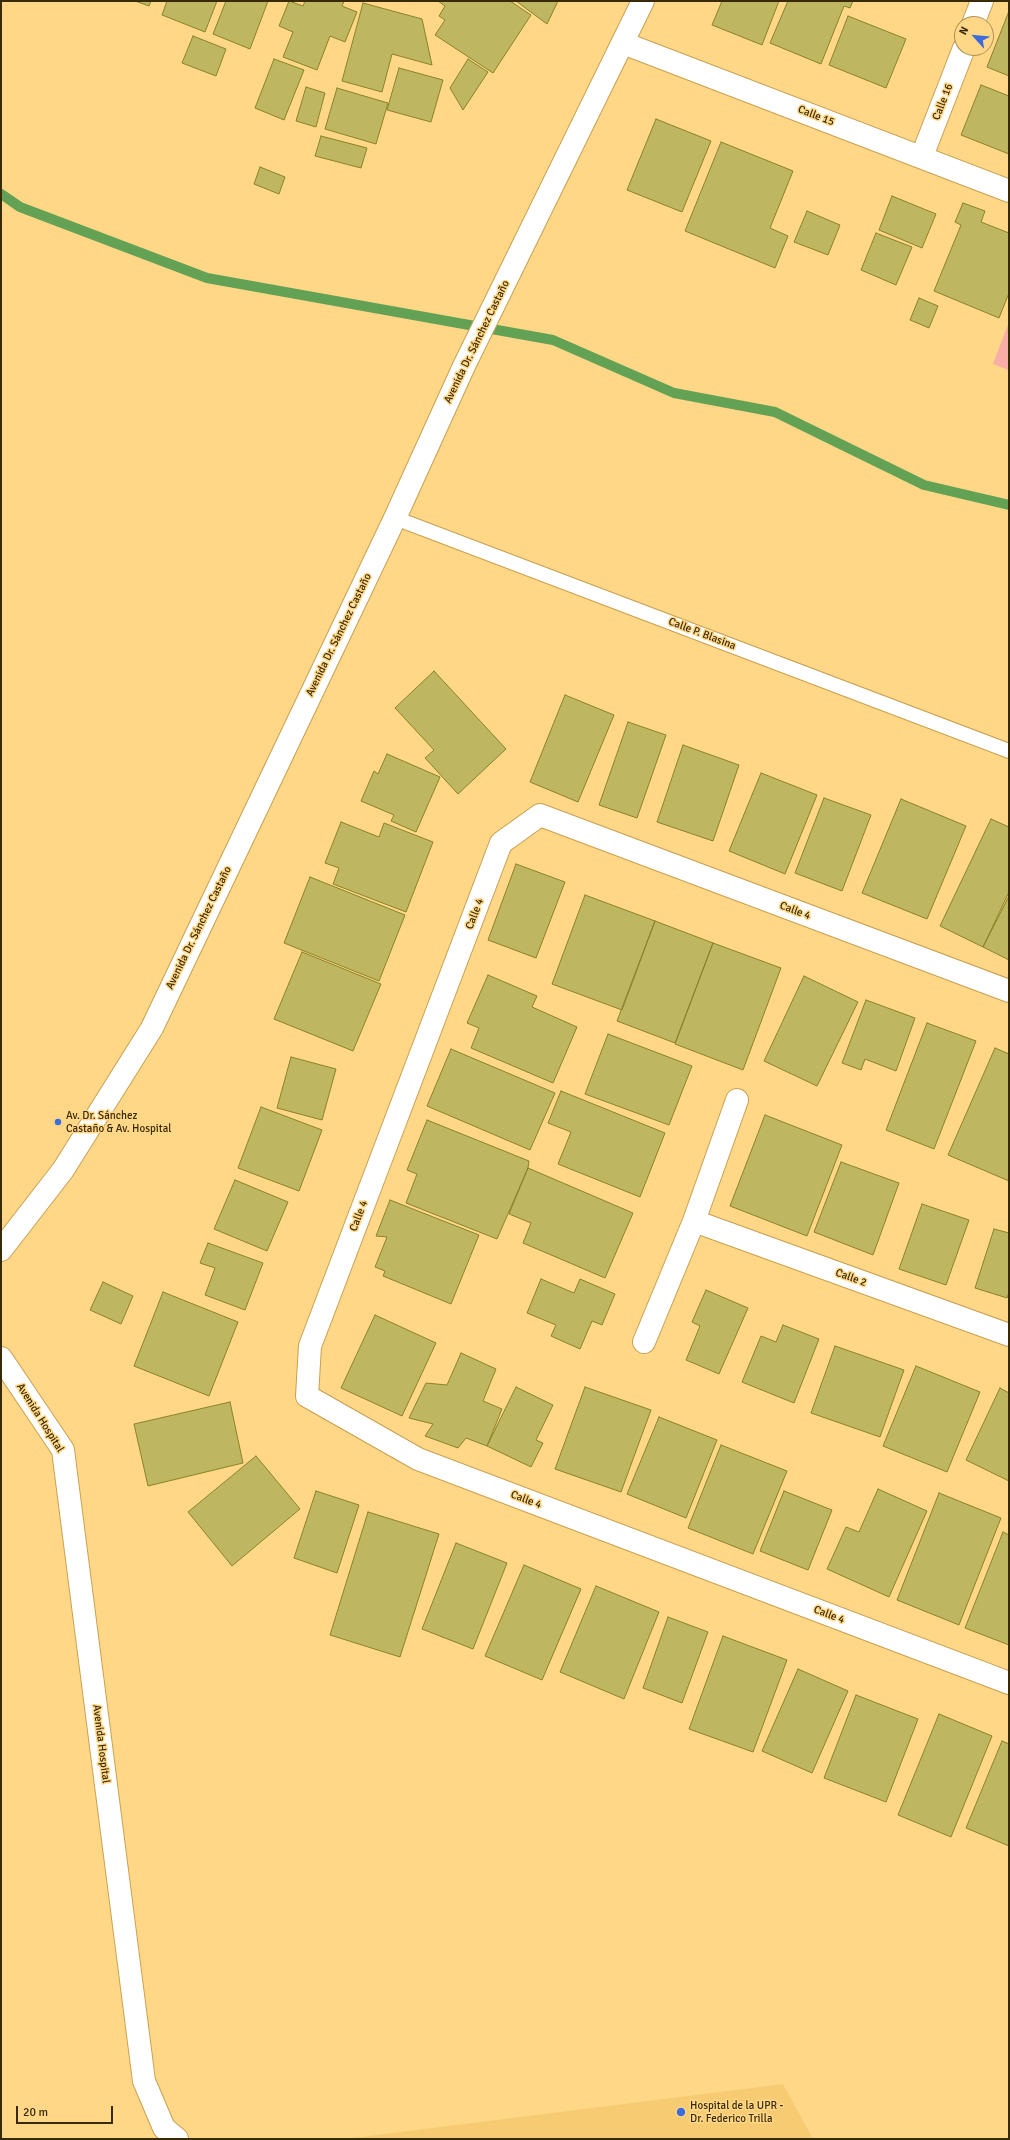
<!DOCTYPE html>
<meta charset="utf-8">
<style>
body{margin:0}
#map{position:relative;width:1010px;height:2140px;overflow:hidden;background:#ffd787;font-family:Signika,sans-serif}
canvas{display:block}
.frame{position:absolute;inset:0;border:2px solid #392a07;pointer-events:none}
.north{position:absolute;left:954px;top:16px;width:40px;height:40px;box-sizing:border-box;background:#ffd787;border:1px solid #b09254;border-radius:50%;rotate:297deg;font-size:11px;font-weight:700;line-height:16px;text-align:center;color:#392a07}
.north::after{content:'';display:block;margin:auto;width:14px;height:18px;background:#3d6ddd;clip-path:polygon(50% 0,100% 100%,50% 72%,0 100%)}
.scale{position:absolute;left:16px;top:2106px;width:97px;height:18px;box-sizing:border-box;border:2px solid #392a07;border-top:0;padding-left:5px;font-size:12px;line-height:14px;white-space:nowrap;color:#392a07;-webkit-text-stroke:3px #ffd787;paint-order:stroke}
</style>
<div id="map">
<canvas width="1010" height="2140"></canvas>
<div class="frame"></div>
<div class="north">N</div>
<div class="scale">20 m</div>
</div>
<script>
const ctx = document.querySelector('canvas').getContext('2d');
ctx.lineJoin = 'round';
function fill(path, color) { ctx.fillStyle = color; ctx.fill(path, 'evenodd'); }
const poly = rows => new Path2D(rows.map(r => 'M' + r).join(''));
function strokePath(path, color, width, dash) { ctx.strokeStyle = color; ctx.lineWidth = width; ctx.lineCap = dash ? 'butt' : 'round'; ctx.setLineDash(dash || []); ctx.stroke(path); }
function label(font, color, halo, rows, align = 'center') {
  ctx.font = font + ' Signika,sans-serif'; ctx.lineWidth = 3; ctx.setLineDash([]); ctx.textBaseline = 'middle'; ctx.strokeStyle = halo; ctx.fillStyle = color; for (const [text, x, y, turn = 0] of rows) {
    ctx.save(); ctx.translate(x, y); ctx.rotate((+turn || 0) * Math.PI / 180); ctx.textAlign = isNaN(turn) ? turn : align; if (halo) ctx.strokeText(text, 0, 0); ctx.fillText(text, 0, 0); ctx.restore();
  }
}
const built = poly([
 [783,2084,813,2139,345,2139]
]);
const green = poly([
 [1009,322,1009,370,993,364]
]);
const stream = poly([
 [1,194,20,207,207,278,553,340,674,393,775,412,924,485,1009,505]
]);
const building = poly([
 [135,1,151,1,149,6,135,1],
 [167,1,217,1,205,32,162,15,167,1],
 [226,1,268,1,250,49,213,34,226,1],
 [289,1,303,6,305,1,344,1,342,6,357,12,345,42,330,36,317,70,283,57,293,32,279,26,289,1],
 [438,1,510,1,531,15,493,73,435,35,445,20,439,16,445,6,438,1],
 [516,1,558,1,547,24,516,1],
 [722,1,779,1,762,45,712,25,722,1],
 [788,1,853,1,850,8,844,6,821,64,770,43,788,1],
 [363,3,422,19,432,65,392,54,382,92,342,81,363,3],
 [1009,11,1009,76,987,67,1009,11],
 [848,16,906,39,886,88,829,65,848,16],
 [193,36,226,49,216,76,182,63,193,36],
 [274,59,304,70,284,120,255,108,274,59],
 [468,59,488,72,463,110,450,88,468,59],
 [399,68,443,80,431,122,387,110,399,68],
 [981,85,1009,96,1009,154,961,135,981,85],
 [306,87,325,93,316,127,296,121,306,87],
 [337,88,388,103,376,144,325,129,337,88],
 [656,119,711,141,682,212,627,190,656,119],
 [321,136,367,148,361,168,315,156,321,136],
 [721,142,793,171,770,228,788,236,775,268,685,231,721,142],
 [260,167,285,177,279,194,254,184,260,167],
 [892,196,936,214,922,248,879,230,892,196],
 [963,203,985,211,981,222,1009,233,1009,293,999,318,934,291,961,225,955,222,963,203],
 [807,211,840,225,828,255,794,242,807,211],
 [876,233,912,247,896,285,861,270,876,233],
 [919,298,938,306,929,328,910,320,919,298],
 [434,671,506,749,458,794,425,758,434,750,395,708,434,671],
 [565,695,614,715,578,802,530,782,565,695],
 [628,722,666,735,637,818,599,805,628,722],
 [683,745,739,765,713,841,657,822,683,745],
 [387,754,440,777,416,832,391,821,394,815,361,801,374,771,378,774,387,754],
 [761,773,817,795,785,874,729,851,761,773],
 [824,798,871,815,842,891,795,873,824,798],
 [901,799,966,826,927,919,862,893,901,799],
 [991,819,1009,827,1009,892,983,947,940,926,991,819],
 [341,822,379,837,384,823,433,842,406,912,333,884,339,868,325,863,341,822],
 [516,864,565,882,536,958,488,940,516,864],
 [310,877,405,915,379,981,284,943,310,877],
 [585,895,655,921,622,1010,552,984,585,895],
 [1009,896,1009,960,983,947,1009,896],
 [655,921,713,943,675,1043,617,1021,655,921],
 [713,943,781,968,743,1070,675,1044,713,943],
 [302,952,381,984,353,1051,274,1019,302,952],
 [488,975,537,996,532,1007,577,1027,553,1083,471,1048,479,1028,467,1023,488,975],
 [804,976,858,1002,817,1086,764,1061,804,976],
 [866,1000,915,1018,896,1071,865,1059,861,1070,842,1063,866,1000],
 [927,1023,976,1041,934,1149,886,1130,927,1023],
 [608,1034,692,1066,669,1125,585,1094,608,1034],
 [995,1048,1009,1054,1009,1181,948,1155,995,1048],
 [451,1049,555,1093,530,1150,427,1106,451,1049],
 [291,1057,336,1069,322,1120,277,1108,291,1057],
 [561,1091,665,1133,640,1197,558,1164,571,1132,548,1123,561,1091],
 [261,1107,322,1130,299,1191,238,1168,261,1107],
 [765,1115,842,1145,807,1236,730,1206,765,1115],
 [427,1120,529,1161,528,1168,497,1239,406,1203,417,1174,407,1170,427,1120],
 [841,1162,899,1183,873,1255,814,1232,841,1162],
 [528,1168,633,1213,605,1278,523,1243,531,1223,509,1214,528,1168],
 [235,1180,288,1202,267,1251,214,1229,235,1180],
 [390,1200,479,1235,451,1304,383,1276,385,1271,375,1267,387,1237,376,1236,390,1200],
 [922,1204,969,1220,946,1285,899,1269,922,1204],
 [994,1229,1009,1233,1009,1292,1007,1298,975,1288,994,1229],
 [208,1243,263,1263,245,1310,205,1295,215,1268,200,1263,208,1243],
 [541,1279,574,1293,580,1279,615,1294,602,1325,592,1321,580,1349,551,1336,556,1325,527,1313,541,1279],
 [103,1282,133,1296,121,1324,90,1310,103,1282],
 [706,1290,748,1308,719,1374,686,1360,700,1326,692,1322,706,1290],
 [163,1292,238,1322,209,1396,134,1366,163,1292],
 [375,1315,436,1343,402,1416,341,1388,375,1315],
 [783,1325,819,1339,794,1403,742,1382,761,1336,776,1342,783,1325],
 [835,1346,904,1370,880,1437,811,1413,835,1346],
 [461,1353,496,1369,483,1401,502,1409,487,1446,466,1438,458,1448,425,1436,433,1424,409,1418,426,1383,447,1385,461,1353],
 [916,1366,980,1392,947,1472,883,1446,916,1366],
 [516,1387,553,1405,536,1440,543,1443,531,1467,487,1446,516,1387],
 [585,1387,651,1410,621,1492,555,1469,585,1387],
 [1000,1388,1009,1393,1009,1481,966,1460,1000,1388],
 [230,1402,243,1463,148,1486,134,1424,230,1402],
 [659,1417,717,1440,686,1518,627,1494,659,1417],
 [721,1445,787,1471,753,1554,688,1528,721,1445],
 [256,1456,300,1509,232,1566,188,1512,256,1456],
 [878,1489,927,1511,889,1597,827,1569,846,1527,859,1532,878,1489],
 [316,1491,359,1505,337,1573,294,1558,316,1491],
 [784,1491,832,1510,808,1570,760,1551,784,1491],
 [939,1493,1001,1518,959,1625,897,1600,939,1493],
 [368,1512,439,1534,400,1657,330,1635,368,1512],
 [1003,1532,1009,1535,1009,1645,965,1628,1003,1532],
 [456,1543,507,1563,473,1649,422,1629,456,1543],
 [524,1565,581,1589,542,1680,485,1656,524,1565],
 [596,1586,659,1612,624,1699,560,1672,596,1586],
 [668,1617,708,1632,682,1703,643,1688,668,1617],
 [723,1636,787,1660,753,1752,689,1729,723,1636],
 [798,1669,848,1691,812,1773,762,1751,798,1669],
 [856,1695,918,1719,886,1802,824,1778,856,1695],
 [939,1714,992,1736,951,1837,898,1815,939,1714],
 [1002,1741,1009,1744,1009,1846,966,1828,1002,1741]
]);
const lane = poly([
 [395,518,1009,751]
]);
const street = poly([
 [973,24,982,1],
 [623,43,1009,191],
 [922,156,964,48],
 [1009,991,540,815,501,843,310,1346,307,1396,418,1459,1009,1683],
 [694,1221,1009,1335],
 [644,1342,694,1221,737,1100],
 [1,1358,63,1450,144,2081,164,2128,177,2139]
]);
const secondary = poly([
 [1,1250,63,1170,152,1028,395,518,464,366,643,1]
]);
const markers = [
 [58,1122,4,"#3d6ddd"],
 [681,2112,5,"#3d6ddd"]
];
const streetNames = [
 ["Calle 16",943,102,-69],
 ["Calle 15",816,116,21],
 ["Avenida Dr. Sánchez Castaño",477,342,-64],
 ["Calle P. Blasina",702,634,21],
 ["Avenida Dr. Sánchez Castaño",339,635,-64],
 ["Calle 4",795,911,21],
 ["Calle 4",475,914,-69],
 ["Avenida Dr. Sánchez Castaño",199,928,-64],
 ["Calle 4",359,1216,-69],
 ["Calle 2",851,1278,20],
 ["Avenida Hospital",40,1418,58],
 ["Calle 4",526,1500,21],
 ["Calle 4",829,1615,21],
 ["Avenida Hospital",101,1744,83]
];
const poiNames = [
 ["Av. Dr. Sánchez",66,1116],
 ["Castaño & Av. Hospital",66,1129],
 ["Hospital de la UPR -",690,2106],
 ["Dr. Federico Trilla",690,2119]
];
fill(built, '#f6cb72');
fill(green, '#f8ada7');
strokePath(stream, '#63a255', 10);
fill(building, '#beb661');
strokePath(building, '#898229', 1);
strokePath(lane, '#c7a151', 16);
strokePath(street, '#c7a151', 24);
strokePath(secondary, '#c7a151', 24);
strokePath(lane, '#fff', 14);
strokePath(street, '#fff', 22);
strokePath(secondary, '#fff', 22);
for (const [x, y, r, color] of markers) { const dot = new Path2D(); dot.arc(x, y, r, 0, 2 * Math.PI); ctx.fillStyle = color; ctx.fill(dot); strokePath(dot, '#ffd787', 1.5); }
label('11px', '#392a07', '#ffd787', streetNames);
label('11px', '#392a07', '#ffd787', poiNames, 'left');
</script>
